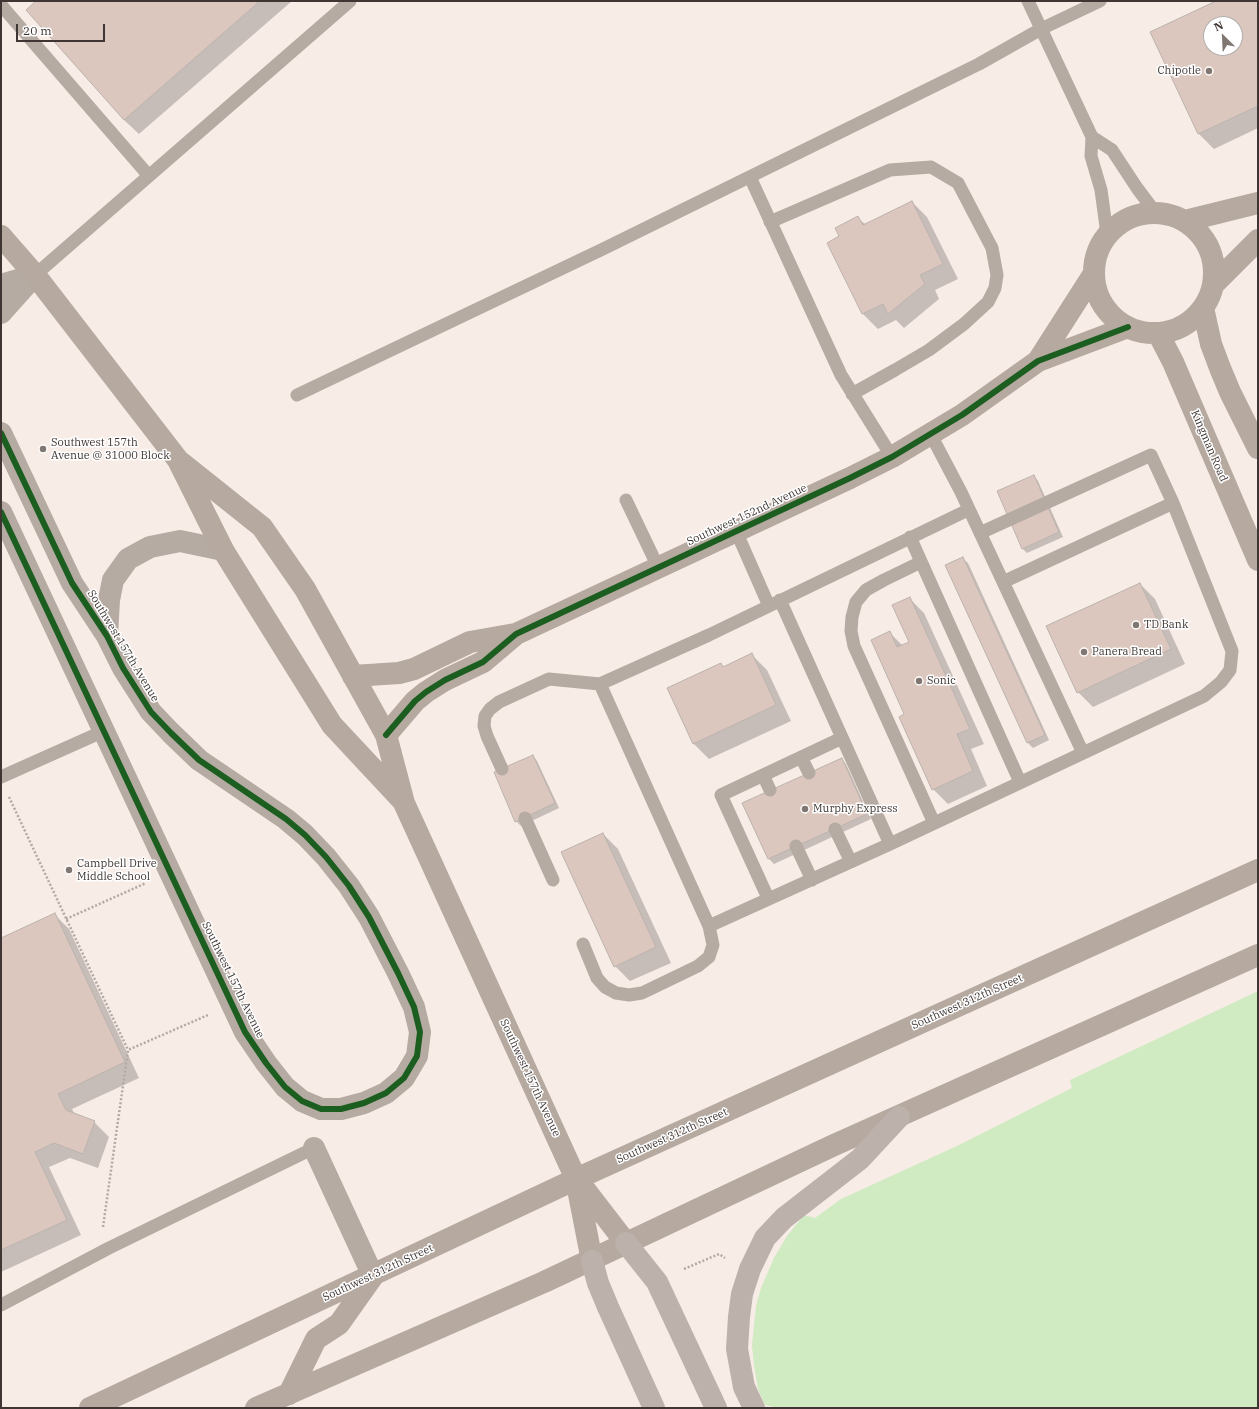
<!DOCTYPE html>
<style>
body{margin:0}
#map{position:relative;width:1259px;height:1409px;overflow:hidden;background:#f8ece7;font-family:"IBM Plex Serif",serif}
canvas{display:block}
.frame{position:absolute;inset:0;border:2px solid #3f3633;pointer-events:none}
.north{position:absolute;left:1203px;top:16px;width:40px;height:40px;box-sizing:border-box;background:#fff;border:1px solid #b2afad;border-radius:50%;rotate:336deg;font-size:11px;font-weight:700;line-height:16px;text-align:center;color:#3f3633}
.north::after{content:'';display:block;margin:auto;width:14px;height:18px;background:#807672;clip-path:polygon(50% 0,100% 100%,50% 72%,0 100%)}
.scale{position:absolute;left:16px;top:24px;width:89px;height:18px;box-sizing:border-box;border:2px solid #3f3633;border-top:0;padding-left:5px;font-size:12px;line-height:14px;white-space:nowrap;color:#3f3633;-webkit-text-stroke:3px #fff;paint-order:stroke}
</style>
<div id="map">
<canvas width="1259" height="1409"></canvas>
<div class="frame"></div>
<div class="north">N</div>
<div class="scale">20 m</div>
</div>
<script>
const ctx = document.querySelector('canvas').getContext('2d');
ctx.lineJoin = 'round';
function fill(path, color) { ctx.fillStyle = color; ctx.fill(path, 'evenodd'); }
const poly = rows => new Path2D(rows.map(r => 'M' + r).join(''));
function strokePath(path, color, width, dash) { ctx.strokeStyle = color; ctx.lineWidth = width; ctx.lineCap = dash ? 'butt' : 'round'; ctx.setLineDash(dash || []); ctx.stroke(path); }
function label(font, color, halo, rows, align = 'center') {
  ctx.font = font + ' "IBM Plex Serif",serif'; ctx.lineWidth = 3; ctx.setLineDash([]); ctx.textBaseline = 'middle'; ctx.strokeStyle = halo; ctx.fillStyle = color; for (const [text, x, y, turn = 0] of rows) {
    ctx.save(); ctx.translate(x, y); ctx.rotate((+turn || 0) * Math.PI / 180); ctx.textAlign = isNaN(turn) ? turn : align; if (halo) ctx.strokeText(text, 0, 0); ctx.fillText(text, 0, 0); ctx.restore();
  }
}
const green = poly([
 [1258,991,1258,1408,779,1408,765,1405,758,1389,754,1365,752,1345,756,1306,761,1288,774,1258,787,1236,804,1215,815,1218,841,1199,959,1145,1072,1088,1070,1080]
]);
const shadow = poly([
 [37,1,292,1,139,134,124,120],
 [1218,1,1258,1,1258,128,1214,149,1199,134,1151,33],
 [1211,24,1235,24,1235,48,1211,48],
 [912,202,927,217,958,279,935,290,939,299,904,328,896,320,878,329,863,314,828,243,841,237,858,218,866,225],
 [1034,476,1038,481,1063,537,1027,553,1022,548],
 [963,559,968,563,1049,740,1033,748,1028,743,946,566],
 [1140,584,1155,599,1185,664,1093,707,1078,692],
 [909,598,924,613,984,744,971,749,987,786,948,804,933,789,900,717,906,715,889,632,903,646,910,643],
 [752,655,767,670,791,721,709,759,694,744,721,664,724,668],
 [533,756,537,761,559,808,521,826,516,821],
 [841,759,846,764,871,819,774,864,769,859,744,804],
 [603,834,618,849,671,963,630,981,615,966],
 [54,914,69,929,139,1078,72,1109,75,1115,94,1122,109,1137,98,1168,70,1158,49,1167,81,1235,1,1272,1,939]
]);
const building = poly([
 [36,1,260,1,124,120,26,10,36,1],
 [1216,1,1258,1,1258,106,1198,134,1150,32,1216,1],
 [1211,24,1235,24,1235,48,1211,48,1211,24],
 [912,201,943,264,920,275,925,284,888,314,883,304,862,314,827,243,839,236,835,228,858,216,863,225,912,201],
 [1034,475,1059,532,1022,549,997,491,1034,475],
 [963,557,1045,735,1027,743,945,565,963,557],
 [1140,583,1171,649,1077,693,1046,626,1140,583],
 [910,597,970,729,957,734,973,771,932,790,899,717,904,714,871,640,890,631,897,647,909,642,892,605,910,597],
 [752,653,776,705,693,744,667,688,721,663,723,667,752,653],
 [533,755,555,803,515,822,494,772,533,755],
 [842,758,867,814,768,859,742,803,842,758],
 [603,833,656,947,614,967,561,852,603,833],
 [55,913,125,1062,58,1094,66,1110,95,1121,83,1154,54,1143,35,1152,67,1220,1,1250,1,938,55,913]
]);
const path = poly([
 [9,797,128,1050],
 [66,919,146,883],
 [103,1227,128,1050,208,1015],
 [684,1269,719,1254,725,1258]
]);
const lane = poly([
 [1028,1,1092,137,1091,156,1101,190,1107,234],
 [1,5,149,176],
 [1092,137,1112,150,1137,188,1155,212],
 [750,177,841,375,892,457],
 [770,222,890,170,931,167,958,183,992,248,997,275,995,288,988,302,964,324,929,350,895,370,852,394],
 [35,275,350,1],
 [297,395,603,249,979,64,1041,29,1100,1],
 [931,435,961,492,1083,753],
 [626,500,658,567],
 [736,531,769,606],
 [980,533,1151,455,1173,503],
 [910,537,1020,782],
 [921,562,884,580,866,590,856,602,852,617,851,631,854,646,934,823],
 [780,600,890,844],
 [801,757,809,773],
 [502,769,487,736,484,726,485,716,490,709,499,702,549,679,600,684,709,635,968,510],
 [763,775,770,790],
 [1,777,104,731],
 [525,818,553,880],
 [835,829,851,862],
 [796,846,812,880],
 [768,898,721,795,842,738],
 [709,926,890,844,1204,696,1221,682,1230,670,1232,651,1173,503,1003,582],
 [583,944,597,978,605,987,616,993,629,995,642,993,698,966,709,957,713,945,709,926,600,684],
 [1,1305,109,1248,314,1148]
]);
const street = poly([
 [1,285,35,275],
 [1,313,35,275],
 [1,433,72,583,107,636,123,668,151,712,171,733,199,760,286,819,305,835,326,857,349,886,369,917,398,973,414,1007,420,1032,417,1056,404,1078,386,1093,364,1103,341,1109,321,1109,302,1101,285,1087,266,1063,245,1032,1,512],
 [107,636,109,600,113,580,128,559,150,547,180,541,223,550],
 [314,1148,373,1276]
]);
const secondary = poly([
 '1094 273a60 60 0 1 1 120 0a60 60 0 1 1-120 0Z',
 [1185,221,1258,203],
 [1,236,35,275,178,460,223,550,332,725,402,800],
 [1213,285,1258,240],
 [1203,308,1211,344,1220,368,1230,392,1258,448],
 [1158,333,1173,362,1258,560],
 [1038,361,1093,275],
 [178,460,262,527,305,589,386,735,404,803,576,1179,592,1261],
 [353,676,399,673,414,669,470,642,515,634],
 [386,735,415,701,426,692,445,680,483,662,516,634,850,478,892,457,962,415,1038,361,1128,327],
 [579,1182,626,1243],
 [289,1394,316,1339,339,1324,373,1276],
 [90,1408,576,1179,1258,870],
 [256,1408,544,1282,832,1146,1258,955]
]);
const highway = poly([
 [626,1243,657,1282,716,1408],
 [592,1261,598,1283,608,1307,654,1408],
 [754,1408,744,1387,737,1349,739,1317,742,1294,750,1269,765,1238,784,1218,860,1159,899,1117]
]);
const cycleway = poly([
 [1,433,72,583,107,636,123,668,151,712,171,733,199,760,286,819,305,835,326,857,349,886,369,917,398,973,414,1007,420,1032,417,1056,404,1078,386,1093,364,1103,341,1109,321,1109,302,1101,285,1087,266,1063,245,1032,1,512],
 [386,735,415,701,426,692,445,680,483,662,516,634,850,478,892,457,962,415,1038,361,1128,327]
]);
const markers = [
 [1209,71,4,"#807672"],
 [43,449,4,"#807672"],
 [1136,625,4,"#807672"],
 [1084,652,4,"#807672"],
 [919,681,4,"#807672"],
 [805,809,4,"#807672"],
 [69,870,4,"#807672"]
];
const poiNames = [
 ["Chipotle",1201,71,"right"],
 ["Southwest 157th",51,443],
 ["Avenue @ 31000 Block",51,456],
 ["TD Bank",1144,625],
 ["Panera Bread",1092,652],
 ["Sonic",927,681],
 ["Murphy Express",813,809],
 ["Campbell Drive",77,864],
 ["Middle School",77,877]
];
const streetNames = [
 ["Kingman Road",1209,446,67],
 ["Southwest 152nd Avenue",747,515,-25],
 ["Southwest 157th Avenue",123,646,59],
 ["Southwest 157th Avenue",233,980,64],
 ["Southwest 312th Street",967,1002,-24],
 ["Southwest 157th Avenue",530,1078,65],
 ["Southwest 312th Street",672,1136,-24],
 ["Southwest 312th Street",378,1273,-25]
];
fill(green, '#d0eac2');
fill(shadow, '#0003');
fill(building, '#dcc7be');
strokePath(building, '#bbb2ae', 1);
strokePath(path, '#b2a9a3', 2.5, [2, 2]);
strokePath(lane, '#b5aba2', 13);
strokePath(street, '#b5aba2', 22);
strokePath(secondary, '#b5a9a0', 22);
strokePath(highway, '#bdb2ab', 22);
strokePath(cycleway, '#1b5e20', 6);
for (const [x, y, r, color] of markers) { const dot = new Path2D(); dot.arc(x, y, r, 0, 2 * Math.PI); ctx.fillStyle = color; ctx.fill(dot); strokePath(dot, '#fff', 1.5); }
label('11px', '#3f3633', '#fff', poiNames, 'left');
label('11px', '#3f3633', '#fff', streetNames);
</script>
